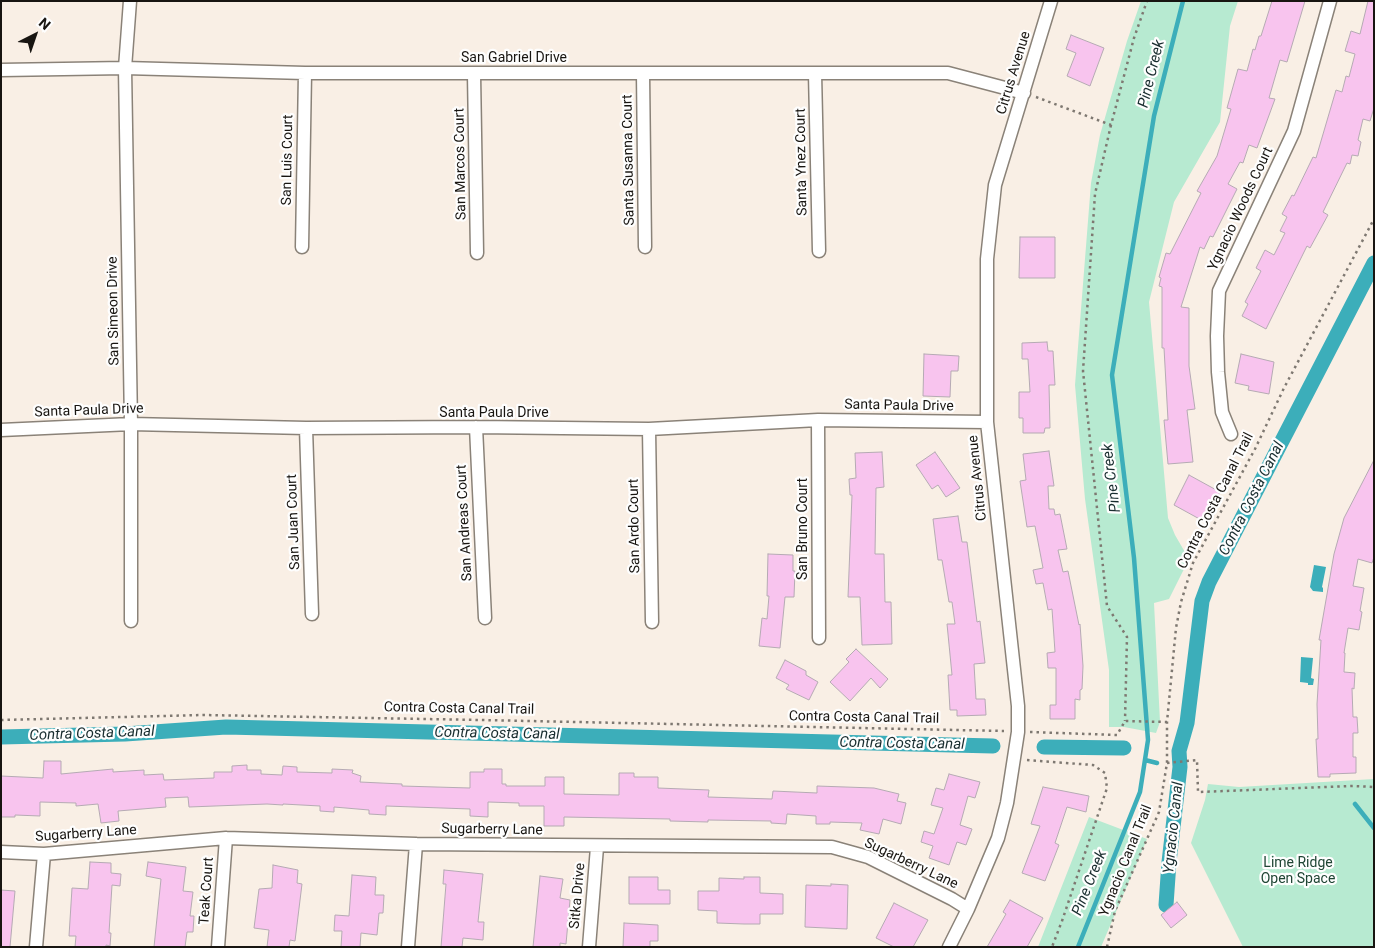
<!DOCTYPE html>
<style>
body{margin:0}
#map{position:relative;width:1375px;height:948px;overflow:hidden;background:#f9efe5;font-family:Roboto,sans-serif}
canvas{display:block}
.frame{position:absolute;inset:0;border:2px solid #181511;pointer-events:none}
.north{position:absolute;left:10px;top:10px;width:50px;height:50px;-webkit-text-stroke:4px #fefefe;paint-order:stroke;rotate:41deg;font-size:14px;font-weight:700;line-height:20px;text-align:center;color:#181511}
.north::after{content:'';display:block;margin:auto;width:18px;height:22px;background:#181511;clip-path:polygon(50% 0,100% 100%,50% 72%,0 100%)}
</style>
<div id="map">
<canvas width="1375" height="948"></canvas>
<div class="frame"></div>
<div class="north">N</div>
</div>
<script>
const ctx = document.querySelector('canvas').getContext('2d');
ctx.lineJoin = 'round';
function fill(path, color) { ctx.fillStyle = color; ctx.fill(path, 'evenodd'); }
const poly = rows => new Path2D(rows.map(r => 'M' + r).join(''));
function strokePath(path, color, width, dash) { ctx.strokeStyle = color; ctx.lineWidth = width; ctx.lineCap = dash ? 'butt' : 'round'; ctx.setLineDash(dash || []); ctx.stroke(path); }
function label(font, color, halo, rows, align = 'center') {
  ctx.font = font + ' Roboto,sans-serif'; ctx.lineWidth = 4.5; ctx.setLineDash([]); ctx.textBaseline = 'middle'; ctx.strokeStyle = halo; ctx.fillStyle = color; for (const [text, x, y, turn = 0] of rows) {
    ctx.save(); ctx.translate(x, y); ctx.rotate((+turn || 0) * Math.PI / 180); ctx.textAlign = isNaN(turn) ? turn : align; if (halo) ctx.strokeText(text, 0, 0); ctx.fillText(text, 0, 0); ctx.restore();
  }
}
const green = poly([
 [1141,1,1238,1,1230,26,1220,122,1174,202,1149,302,1168,518,1175,535,1189,559,1169,599,1154,603,1160,722,1156,733,1124,727,1109,727,1109,670,1085,499,1075,385,1091,183,1100,135,1127,41],
 [1374,779,1374,947,1243,947,1191,843,1205,800,1208,784,1239,787],
 [1089,817,1147,839,1101,947,1038,947]
]);
const water = poly([
 [1314,565,1326,567,1322,587,1323,588,1323,592,1313,591,1310,587],
 [1301,657,1313,658,1311,678,1314,679,1313,685,1308,685,1308,683,1300,682]
]);
const stream = poly([
 [1145,760,1157,763],
 [1355,804,1374,828],
 [1078,947,1140,792,1148,740,1134,558,1112,375,1154,116,1183,1]
]);
const canal = poly([
 [1,737,125,734,226,727,993,746],
 [1044,747,1124,748],
 [1166,905,1169,862,1180,767,1179,751,1187,723,1202,601,1209,582,1374,263]
]);
const building = poly([
 [1272,1,1305,1,1287,62,1280,60,1269,98,1275,99,1257,148,1249,145,1243,163,1240,162,1228,184,1237,189,1213,237,1210,236,1204,249,1200,247,1181,307,1189,308,1189,366,1195,409,1187,410,1193,462,1168,464,1164,420,1168,420,1164,348,1162,348,1162,287,1159,286,1161,278,1159,277,1166,253,1170,254,1201,193,1197,191,1217,156,1231,109,1227,108,1238,69,1247,71,1253,49,1255,50,1259,36,1261,36,1272,1],
 [1368,1,1374,1,1374,108,1370,121,1363,119,1358,140,1361,142,1358,156,1352,155,1350,164,1347,163,1323,212,1328,215,1310,248,1307,246,1266,329,1242,316,1248,304,1245,302,1261,271,1256,268,1265,250,1274,255,1285,233,1280,231,1287,217,1282,214,1292,195,1294,196,1313,157,1316,158,1336,90,1342,92,1346,76,1349,77,1355,54,1345,51,1351,31,1360,34,1368,1],
 [1071,35,1104,48,1090,86,1067,76,1076,53,1066,49,1071,35],
 [1020,237,1055,237,1055,278,1019,278,1020,237],
 [1047,342,1048,351,1053,351,1055,385,1049,385,1050,428,1045,428,1044,433,1023,433,1023,418,1019,418,1019,392,1030,392,1028,359,1022,359,1022,343,1047,342],
 [924,354,959,356,958,371,951,371,950,397,923,396,924,354],
 [1241,354,1274,362,1269,394,1248,390,1249,386,1235,383,1241,354],
 [1049,451,1054,486,1048,486,1049,509,1054,509,1055,515,1060,514,1067,549,1058,550,1063,572,1068,571,1079,625,1080,624,1083,666,1082,689,1080,690,1080,700,1075,699,1075,719,1050,719,1050,705,1056,705,1056,668,1048,668,1047,653,1055,652,1052,609,1048,610,1043,583,1036,584,1033,570,1043,568,1035,526,1027,527,1020,481,1026,480,1023,454,1049,451],
 [882,452,884,487,876,488,875,554,884,554,885,602,891,602,892,644,862,645,860,597,848,597,852,495,850,495,849,479,856,478,855,453,882,452],
 [935,452,960,488,946,497,938,485,932,489,916,465,935,452],
 [1374,460,1374,557,1372,563,1358,559,1353,586,1364,588,1360,611,1362,612,1359,630,1348,628,1344,653,1345,653,1344,672,1355,673,1354,689,1352,688,1353,717,1357,717,1358,733,1353,733,1353,757,1356,757,1356,773,1330,774,1330,777,1318,777,1316,739,1318,739,1317,704,1321,640,1319,640,1334,554,1344,518,1374,460],
 [1189,475,1220,492,1205,522,1174,505,1189,475],
 [958,516,962,542,967,542,977,622,980,621,985,663,974,664,976,699,985,699,986,715,957,716,957,710,950,710,948,675,952,675,947,624,955,624,952,602,949,602,942,560,938,560,933,519,958,516],
 [768,554,793,555,793,571,795,571,794,597,785,597,780,648,759,646,762,618,767,619,769,596,767,596,768,554],
 [856,649,888,679,880,688,871,678,850,701,830,682,849,662,846,659,856,649],
 [785,660,806,671,806,675,818,682,809,700,786,689,789,685,776,678,785,660],
 [44,761,61,761,61,774,113,769,113,772,144,770,144,775,163,774,164,780,214,778,214,772,232,772,232,766,247,765,247,770,261,770,261,774,282,775,283,766,297,767,297,772,332,773,332,769,353,770,352,773,361,776,360,782,402,784,402,786,470,788,470,772,484,772,484,769,502,769,502,784,506,784,506,786,545,786,545,777,564,777,564,794,619,795,619,773,634,773,634,777,658,777,658,788,709,790,708,797,772,799,773,791,817,793,817,786,874,788,899,794,897,801,906,803,901,824,883,819,879,834,860,830,862,823,830,822,830,824,816,824,816,816,787,814,786,824,771,823,771,821,708,820,708,822,670,821,670,819,564,817,564,826,544,826,544,806,519,806,519,803,488,802,488,817,470,816,470,809,386,806,386,815,369,814,369,810,334,807,334,812,320,811,320,806,283,804,283,805,267,804,189,807,188,797,165,798,166,807,118,811,119,821,101,823,98,804,76,806,76,803,40,802,40,816,15,815,15,817,1,817,1,776,43,778,44,761],
 [949,774,980,782,975,798,968,796,960,825,972,829,966,845,957,842,949,865,929,858,933,846,921,842,924,831,934,834,943,808,931,805,936,788,944,790,949,774],
 [1043,787,1089,796,1086,812,1067,807,1055,843,1059,845,1045,881,1022,873,1040,826,1031,824,1043,787],
 [90,862,111,863,111,873,121,874,120,886,112,885,109,933,111,933,110,946,106,945,106,947,75,947,76,936,69,936,72,888,88,889,90,862],
 [148,862,186,867,183,891,193,892,190,916,194,916,193,932,187,932,185,947,154,947,161,879,146,876,148,862],
 [273,865,298,870,297,883,302,884,295,941,290,940,289,947,267,947,269,930,254,928,259,889,272,888,273,865],
 [444,870,483,874,478,922,484,922,483,940,463,938,462,947,441,947,446,884,443,884,444,870],
 [352,875,376,877,375,895,384,895,383,913,379,913,377,935,361,933,360,947,341,947,342,931,334,931,335,915,349,916,352,875],
 [540,876,563,879,560,898,570,900,566,944,560,943,560,947,533,947,540,876],
 [629,877,658,877,658,890,670,890,670,904,629,904,629,877],
 [744,877,760,877,760,893,783,894,783,914,760,914,760,924,744,924,717,923,717,911,698,910,698,891,719,891,719,878,744,879,744,877],
 [831,884,848,885,847,929,805,927,806,885,831,886,831,884],
 [1,890,15,891,10,947,1,947,1,890],
 [1010,900,1043,918,1027,947,987,947,1006,914,1003,912,1010,900],
 [1177,902,1187,915,1171,928,1161,915,1177,902],
 [894,903,928,920,913,947,894,947,876,938,894,903],
 [624,923,658,925,658,941,650,941,650,947,623,947,624,923]
]);
const path = poly([
 [1036,97,1111,125,1134,38,1147,1],
 [1111,125,1095,194,1083,371,1107,606,1127,637,1125,721],
 [1,720,203,715,481,720,1004,731],
 [1030,732,1117,735,1125,721,1167,722],
 [1027,760,1093,765,1105,773,1107,788,1062,921,1052,947],
 [1167,763,1197,760,1198,792,1353,786,1374,787],
 [1107,947,1115,911,1159,812,1167,763,1167,722,1176,628,1181,602,1193,563,1255,449,1284,388,1374,219]
]);
const minor = poly([
 [130,1,125,68,131,424,131,621],
 [1,70,125,68,305,73,948,73,1024,93],
 [643,73,645,247],
 [815,73,819,251],
 [474,74,477,253],
 [302,247,305,73],
 [818,420,819,638],
 [476,427,485,618],
 [306,428,312,614],
 [649,429,652,622],
 [1,430,131,424,306,428,476,427,649,429,818,420,987,422],
 [1231,434,1222,412,1218,372,1217,336,1219,291,1294,131,1330,1],
 [1,852,44,854,226,838,416,844,832,847,868,857,952,899,968,909],
 [36,947,44,854],
 [218,947,226,838],
 [408,947,416,844],
 [589,947,597,847],
 [949,947,968,909,998,838,1007,803,1018,732,1018,706,987,422,987,259,995,185,1051,1]
]);
const streetNames = [
 ["San Gabriel Drive",514,58],
 ["Citrus Avenue",1014,73,-73],
 ["San Luis Court",288,160,-89],
 ["Santa Susanna Court",629,160,-91],
 ["Santa Ynez Court",802,162,-91],
 ["San Marcos Court",461,164,-91],
 ["Ygnacio Woods Court",1241,209,-65],
 ["San Simeon Drive",114,311,-91],
 ["Santa Paula Drive",899,406,1],
 ["Santa Paula Drive",89,411,-2],
 ["Santa Paula Drive",494,413],
 ["Citrus Avenue",978,478,-96],
 ["Contra Costa Canal Trail",1216,501,-63],
 ["San Juan Court",294,522,-92],
 ["San Andreas Court",465,523,-93],
 ["San Ardo Court",635,526,-91],
 ["San Bruno Court",803,529,-90],
 ["Contra Costa Canal Trail",459,709,1],
 ["Contra Costa Canal Trail",864,718,1],
 ["Sugarberry Lane",492,830,1],
 ["Sugarberry Lane",86,834,-4],
 ["Ygnacio Canal Trail",1126,861,-68],
 ["Sugarberry Lane",911,864,25],
 ["Teak Court",207,891,-86],
 ["Sitka Drive",578,896,-85]
];
const parkNames = [
 ["Lime Ridge",1298,863],
 ["Open Space",1298,879]
];
const waterNames = [
 ["Pine Creek",1152,74,-76],
 ["Pine Creek",1112,478,-97],
 ["Contra Costa Canal",1252,499,-63],
 ["Contra Costa Canal",92,734,-2],
 ["Contra Costa Canal",497,734,1],
 ["Contra Costa Canal",902,744,1],
 ["Ygnacio Canal",1174,828,-84],
 ["Pine Creek",1090,883,-68]
];
fill(green, '#b7ead1');
fill(water, '#3caeba');
strokePath(stream, '#3caeba', 4.5);
strokePath(canal, '#3caeba', 15);
fill(building, '#f8c4ee');
strokePath(building, '#b5aab3', 1);
strokePath(minor, '#8a8278', 15);
strokePath(path, '#7e7871', 2.5, [2.5, 4]);
strokePath(minor, '#fff', 12);
label('14px', '#181511', '#fefefe', streetNames);
label('14px', '#1f4534', '#fefefe', parkNames);
label('italic 15px', '#192d2f', '#fefefe', waterNames);
</script>
